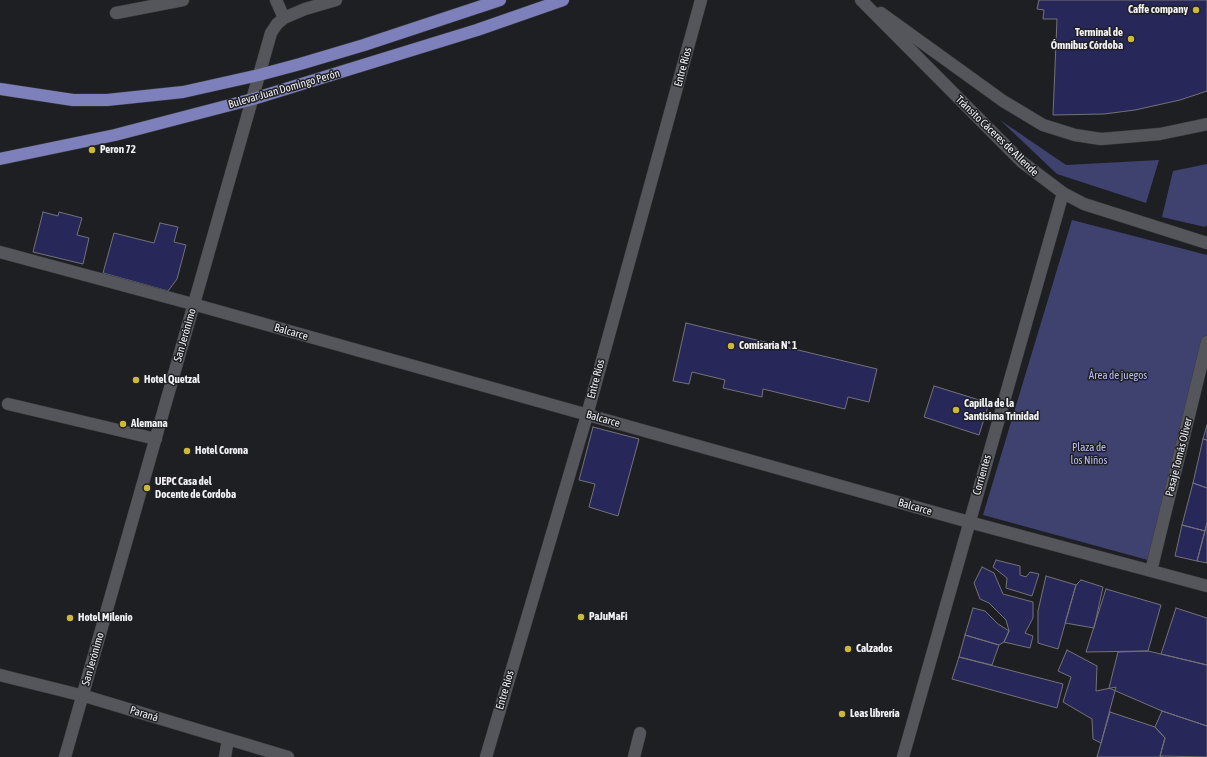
<!DOCTYPE html>
<meta charset="utf-8">
<style>
body{margin:0}
canvas{display:block;background:#1e1f23}
</style>
<canvas width="1207" height="757"></canvas>
<script>
const ctx = document.querySelector('canvas').getContext('2d');
ctx.lineJoin = 'round';
function fill(path, color) { ctx.fillStyle = color; ctx.fill(path, 'evenodd'); }
const poly = rows => new Path2D(rows.map(r => 'M' + r).join(''));
function strokePath(path, color, width, dash) { ctx.strokeStyle = color; ctx.lineWidth = width; ctx.lineCap = dash ? 'butt' : 'round'; ctx.setLineDash(dash || []); ctx.stroke(path); }
function label(font, color, halo, rows, align = 'center') {
  ctx.font = font + ' "Asap Condensed",sans-serif'; ctx.lineWidth = 3; ctx.setLineDash([]); ctx.textBaseline = 'middle'; ctx.strokeStyle = halo; ctx.fillStyle = color; for (const [text, x, y, turn = 0] of rows) {
    ctx.save(); ctx.translate(x, y); ctx.rotate((+turn || 0) * Math.PI / 180); ctx.textAlign = isNaN(turn) ? turn : align; if (halo) ctx.strokeText(text, 0, 0); ctx.fillText(text, 0, 0); ctx.restore();
  }
}
const green = poly([
 [1000,120,1066,165,1159,160,1146,203,1057,174],
 [1207,164,1207,225,1205,227,1162,217,1173,171],
 [1072,220,1207,255,1207,338,1148,560,983,515]
]);
const building = poly([
 [1039,0,1207,0,1207,91,1180,100,1135,110,1104,114,1053,115,1057,19,1043,19,1044,10,1037,9,1039,0],
 [43,212,58,216,59,212,82,218,77,235,89,238,83,264,33,252,43,212],
 [160,223,178,227,174,242,186,245,177,279,168,291,103,273,114,233,154,243,160,223],
 [686,323,877,369,869,402,848,397,845,409,763,389,762,397,723,388,725,380,692,372,689,384,673,381,686,323],
 [934,386,989,403,979,435,924,417,934,386],
 [1207,425,1207,440,1203,439,1207,425],
 [593,427,639,439,618,516,589,507,595,484,579,480,593,427],
 [1203,439,1207,440,1207,488,1193,483,1203,439],
 [1193,483,1207,488,1207,523,1205,531,1182,525,1193,483],
 [1207,523,1207,563,1197,561,1207,523],
 [1182,525,1205,531,1197,561,1175,556,1182,525],
 [996,560,1020,566,1020,575,1026,577,1030,572,1039,574,1032,596,1006,588,1007,578,993,567,996,560],
 [982,567,994,573,1003,594,1033,602,1033,618,1025,633,1033,636,1030,648,1004,642,1009,631,1006,620,989,603,980,599,974,583,982,567],
 [1046,576,1076,585,1058,649,1038,643,1038,611,1046,576],
 [1081,580,1103,587,1094,628,1065,623,1076,585,1081,580],
 [1106,589,1161,605,1148,651,1086,652,1106,589],
 [973,608,985,611,998,624,1009,631,1004,642,999,645,965,635,973,608],
 [1176,608,1207,618,1207,665,1161,654,1176,608],
 [965,635,999,645,992,665,959,657,965,635],
 [1067,650,1097,666,1096,691,1116,687,1101,743,1093,739,1092,719,1063,702,1071,677,1058,671,1067,650],
 [1148,651,1207,665,1207,726,1162,711,1109,688,1118,652,1148,651],
 [959,657,1063,684,1057,708,952,679,959,657],
 [1162,711,1207,726,1207,757,1160,756,1165,738,1155,727,1162,711],
 [1110,712,1155,727,1165,738,1160,756,1163,757,1097,757,1110,712]
]);
const minor = poly([
 [276,0,284,18],
 [861,0,1022,162,1063,193,1084,204,1207,243],
 [116,13,183,0],
 [881,13,1003,101,1043,125,1075,135,1101,139,1160,134,1207,124],
 [0,252,200,306,969,522,1207,586],
 [8,404,156,439],
 [1151,571,1207,342],
 [0,675,88,697,288,757],
 [65,757,271,33,277,24,284,18,305,9,336,0],
 [225,757,228,739],
 [486,757,587,415,701,0],
 [634,757,640,733],
 [903,757,1063,193]
]);
const major = poly([
 [0,89,73,100,107,100,183,92,259,75,300,64,364,45,500,0],
 [0,159,115,135,253,99,477,30,563,0]
]);
const markers = [
 [1196,10,4,"#ccb938"],
 [1131,39,4,"#ccb938"],
 [92,150,4,"#ccb938"],
 [731,346,4,"#ccb938"],
 [136,380,4,"#ccb938"],
 [956,410,4,"#ccb938"],
 [123,424,4,"#ccb938"],
 [187,451,4,"#ccb938"],
 [147,488,4,"#ccb938"],
 [581,617,4,"#ccb938"],
 [70,618,4,"#ccb938"],
 [848,649,4,"#ccb938"],
 [842,714,4,"#ccb938"]
];
const poiNames = [
 ["Caffe company",1188,10,"right"],
 ["Terminal de",1123,33,"right"],
 ["Ómnibus Córdoba",1123,46,"right"],
 ["Peron 72",100,150],
 ["Comisaría Nº 1",739,346],
 ["Hotel Quetzal",144,380],
 ["Capilla de la",964,404],
 ["Santísima Trinidad",964,417],
 ["Alemana",131,424],
 ["Hotel Corona",195,451],
 ["UEPC Casa del",155,482],
 ["Docente de Cordoba",155,495],
 ["PaJuMaFi",589,617],
 ["Hotel Milenio",78,618],
 ["Calzados",856,649],
 ["Leas librería",850,714]
];
const streetNames = [
 ["Entre Ríos",683,67,-75],
 ["Bulevar Juan Domingo Perón",284,89,-16],
 ["Tránsito Cáceres de Allende",997,136,44],
 ["Balcarce",291,332,16],
 ["San Jerónimo",185,335,-74],
 ["Entre Ríos",596,379,-75],
 ["Balcarce",603,419,16],
 ["Pasaje Tomás Oliver",1179,457,-76],
 ["Corrientes",982,475,-74],
 ["Balcarce",915,507,16],
 ["San Jerónimo",93,659,-74],
 ["Entre Ríos",505,690,-74],
 ["Paraná",144,714,17]
];
const parkNames = [
 ["Área de juegos",1118,376],
 ["Plaza de",1089,448],
 ["los Niños",1089,461]
];
fill(green, '#3f416f');
fill(building, '#28275a');
strokePath(building, '#727277', 1);
strokePath(minor, '#3b3c3f', 13);
strokePath(major, '#3b3c3f', 13);
strokePath(minor, '#55565b', 12);
strokePath(major, '#7d80ba', 12);
for (const [x, y, r, color] of markers) { const dot = new Path2D(); dot.arc(x, y, r, 0, 2 * Math.PI); ctx.fillStyle = color; ctx.fill(dot); strokePath(dot, '#1e1f23', 1.5); }
label('bold 11px', '#f2f2f5', '#1e1f23', poiNames, 'left');
label('11px', '#f2f2f5', '#1e1f23', streetNames);
label('11px', '#babef1', '#1e1f23', parkNames);
</script>
